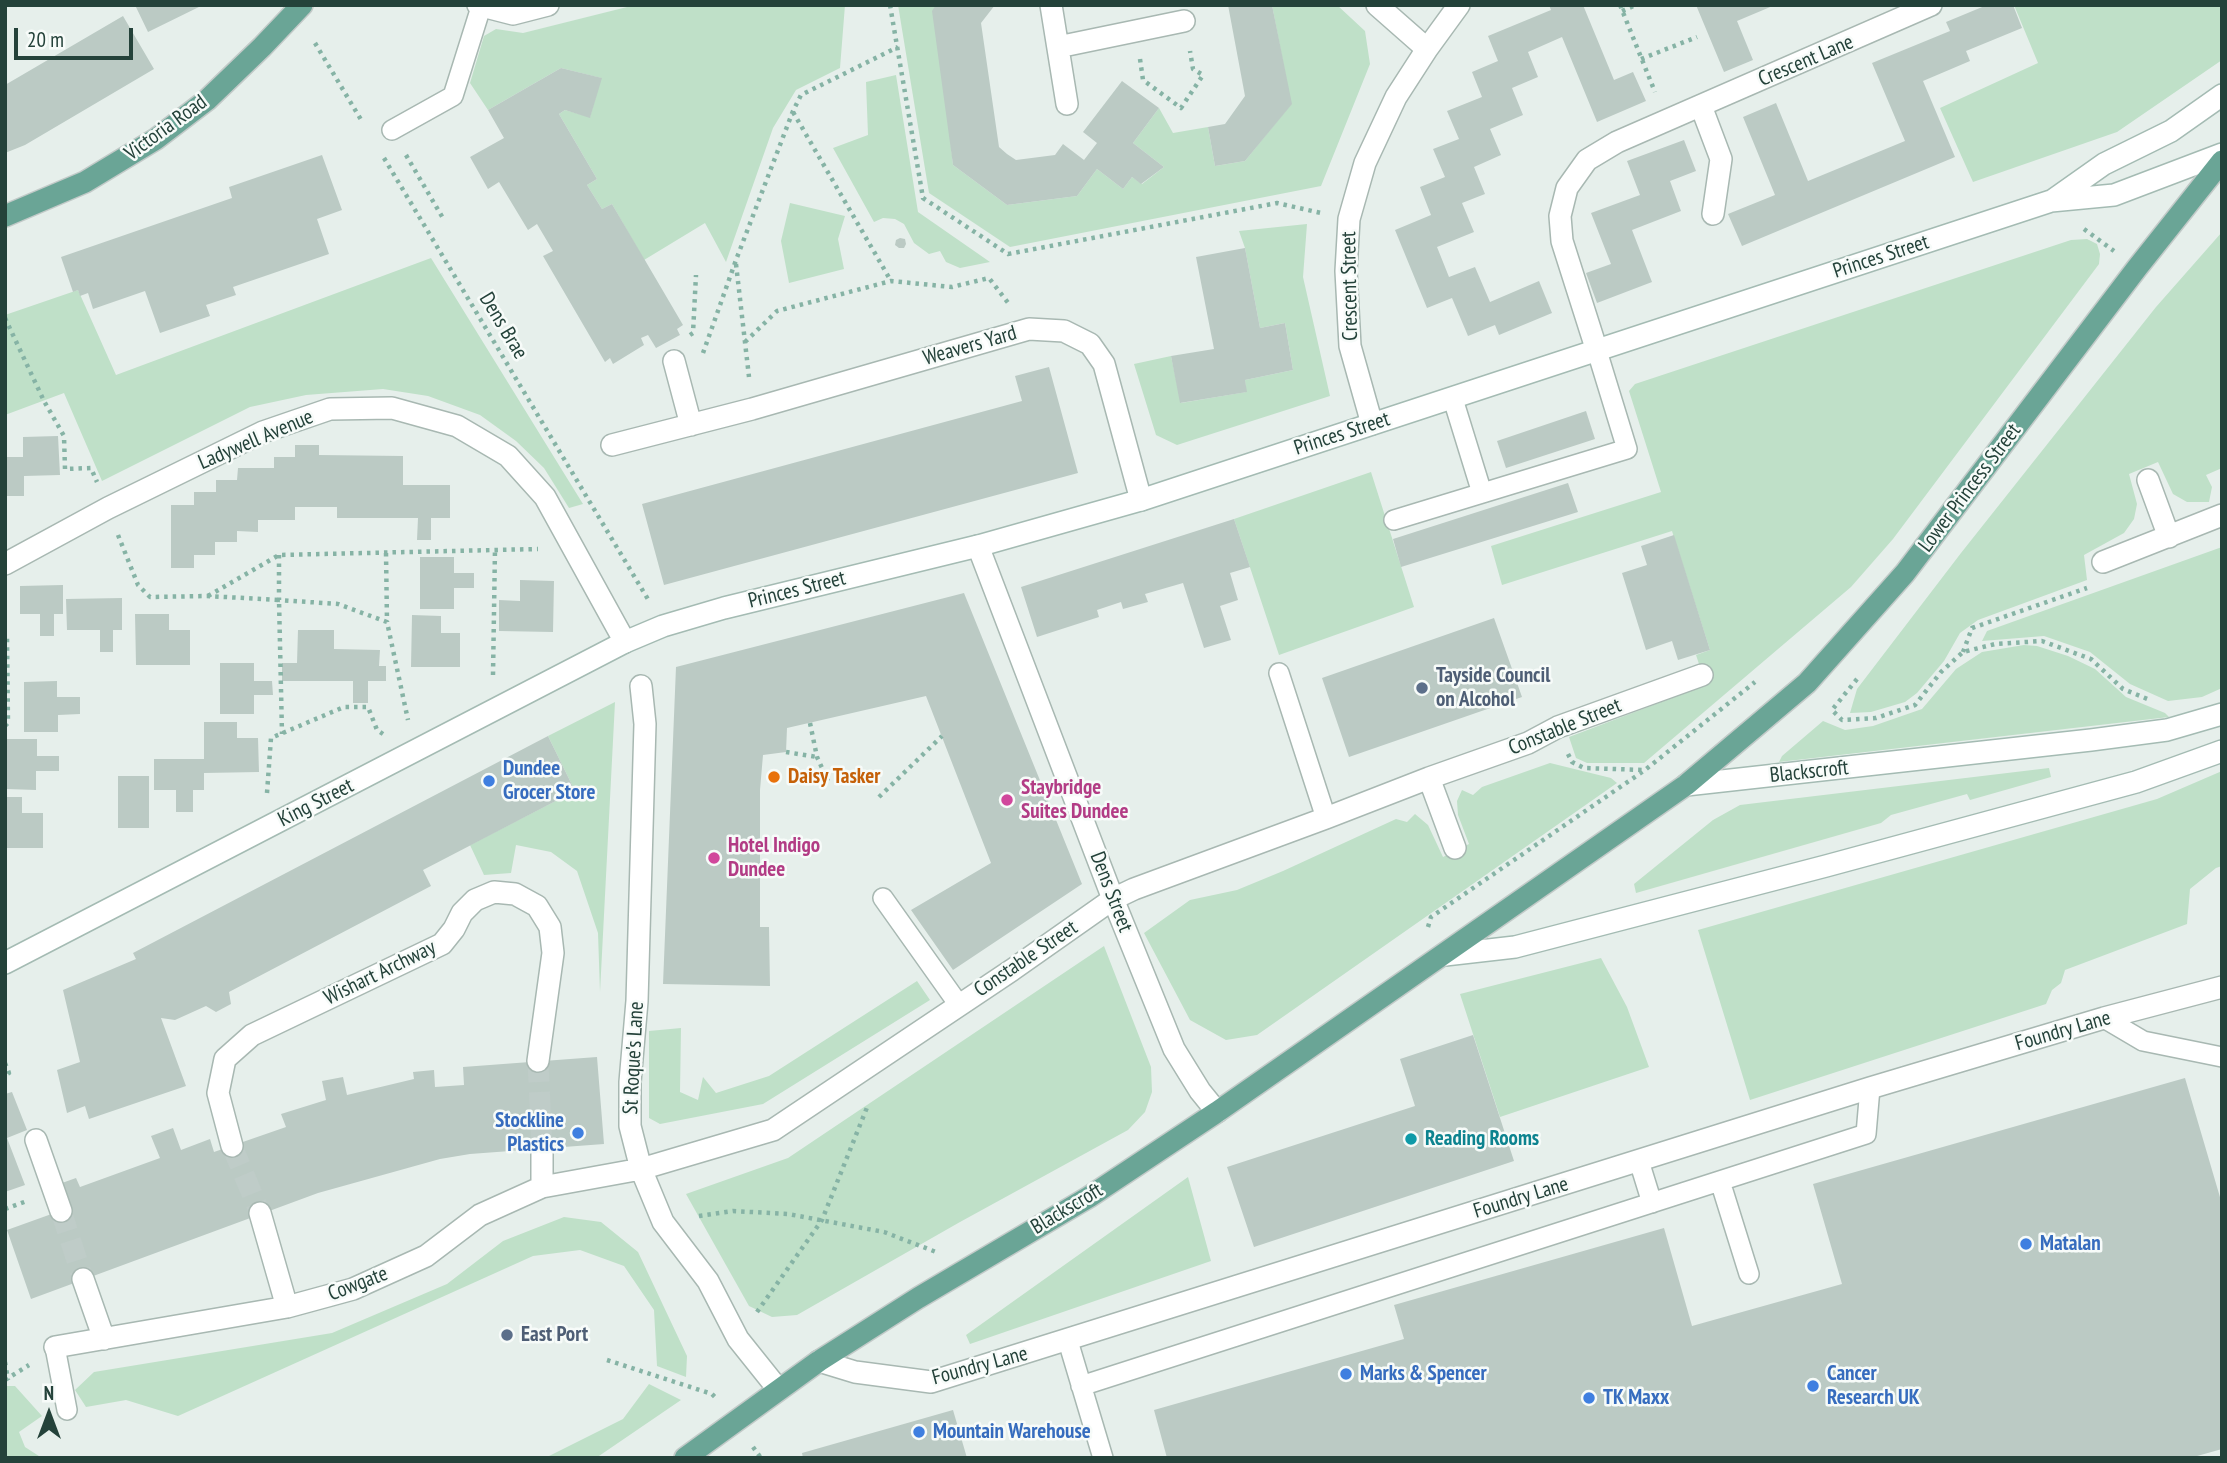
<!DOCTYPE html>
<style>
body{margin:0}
#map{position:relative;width:2227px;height:1463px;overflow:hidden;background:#e6efeb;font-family:"PT Sans Narrow",sans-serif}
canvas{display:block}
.frame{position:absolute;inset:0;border:7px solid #24423a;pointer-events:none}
.north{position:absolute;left:14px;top:1379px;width:70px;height:70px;-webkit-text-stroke:5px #f7fbf9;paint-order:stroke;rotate:0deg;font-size:19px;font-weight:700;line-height:28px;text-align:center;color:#24423a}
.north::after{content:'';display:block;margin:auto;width:24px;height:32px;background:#24423a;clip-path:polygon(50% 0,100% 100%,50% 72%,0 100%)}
.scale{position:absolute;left:14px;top:28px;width:119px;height:32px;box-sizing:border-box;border:4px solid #24423a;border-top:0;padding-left:9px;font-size:21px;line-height:24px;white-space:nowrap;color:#24423a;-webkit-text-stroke:5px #f7fbf9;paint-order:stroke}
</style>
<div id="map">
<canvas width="2227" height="1463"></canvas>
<div class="frame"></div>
<div class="north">N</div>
<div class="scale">20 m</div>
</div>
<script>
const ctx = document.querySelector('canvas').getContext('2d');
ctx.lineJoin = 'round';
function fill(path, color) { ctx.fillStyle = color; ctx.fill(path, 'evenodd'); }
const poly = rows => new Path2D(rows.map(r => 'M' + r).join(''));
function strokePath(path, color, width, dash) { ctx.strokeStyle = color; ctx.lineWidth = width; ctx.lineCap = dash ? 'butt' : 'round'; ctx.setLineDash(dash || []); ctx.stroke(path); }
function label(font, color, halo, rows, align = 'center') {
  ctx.font = font + ' "PT Sans Narrow",sans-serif'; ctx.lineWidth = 5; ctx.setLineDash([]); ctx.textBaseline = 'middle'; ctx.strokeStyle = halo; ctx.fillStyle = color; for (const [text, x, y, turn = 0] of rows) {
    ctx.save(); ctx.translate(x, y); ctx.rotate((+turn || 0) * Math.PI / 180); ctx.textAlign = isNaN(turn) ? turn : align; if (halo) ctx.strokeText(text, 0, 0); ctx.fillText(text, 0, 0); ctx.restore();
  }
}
const green = poly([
 [635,5,845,5,840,68,796,90,773,128,726,262,705,223,644,260,612,204,602,209,587,185,597,179,559,114,565,110,590,117,601,78,561,68,488,110,470,83,484,36,496,29,523,33],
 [898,5,936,5,953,165,1007,205,1077,196,1097,169,1123,189,1132,177,1142,184,1164,167,1133,143,1159,108,1173,133,1208,127,1215,166,1245,161,1291,104,1272,5,1337,5,1365,31,1370,64,1321,186,1010,247,929,193],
 [2014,5,2222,5,2222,60,2117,132,1973,182,1940,108,2038,63],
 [896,75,918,212,990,262,960,268,946,262,940,251,929,254,914,243,904,224,895,219,883,218,874,222,833,148,868,135,866,82],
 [790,203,845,216,838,239,844,269,789,283,781,241],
 [1307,224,1303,277,1330,396,1177,445,1156,435,1134,364,1171,356,1181,403,1246,392,1245,380,1293,370,1285,323,1260,328,1245,248,1239,231],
 [2222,232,2222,468,2206,475,2212,487,2209,502,2187,502,2173,494,2158,462,2129,474,2137,504,2134,519,2124,533,2084,555,2087,580,1978,620,1960,633,1944,661,1917,693,1905,702,1871,712,1850,713,1857,689,1961,553,2156,307],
 [2087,239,2097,244,2100,254,2099,264,1893,539,1851,587,1644,763,1587,763,1576,758,1569,737,1706,685,1696,655,1710,650,1672,531,1502,585,1491,546,1661,492,1629,391,1635,384,2071,240],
 [431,258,583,504,569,508,544,468,516,441,480,415,428,396,383,389,306,395,250,407,102,481,64,393,5,415,5,315,78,290,116,375],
 [1371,472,1414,607,1279,655,1234,519],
 [2222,547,2222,688,2202,697,2168,701,2130,684,2090,652,2044,636,1982,641,1987,631],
 [2024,645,2037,646,2068,656,2095,669,2126,697,2165,713,2169,717,1779,762,1782,756,1823,721,1845,730,1873,726,1922,709,1956,669,1982,652],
 [615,702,600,992,598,933,577,871,551,852,516,845,511,873,484,875,470,845,575,791,548,736],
 [1550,763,1611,778,1617,783,1257,1035,1226,1040,1190,1020,1144,933,1190,900,1237,890,1283,871,1396,819,1407,822,1415,814,1428,825,1443,857,1469,844,1458,815,1457,801,1462,790,1473,795,1482,787],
 [2049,768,2051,777,1970,800,1967,794,1891,815,1881,823,1636,893,1634,884,1713,820,1740,805],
 [2222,771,2222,866,2216,868,2190,889,2187,924,2065,970,2061,983,2052,990,2046,1004,1750,1100,1698,930,2157,799],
 [1104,946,1151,1067,1152,1092,1145,1112,1128,1130,960,1222,797,1315,772,1317,749,1306,686,1194,788,1158],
 [1601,958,1627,1007,1649,1067,1500,1117,1460,994],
 [917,981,930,1000,763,1104,660,1124,649,1118,649,1031,681,1028,680,1092,698,1100,703,1077,716,1093,769,1076],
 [1188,1177,1211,1261,970,1344,966,1335],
 [564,1217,601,1222,638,1252,687,1356,686,1377,657,1366,654,1310,624,1266,580,1250,533,1256,178,1416,126,1400,86,1407,75,1390,94,1372,332,1333,447,1284,503,1241],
 [649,1384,681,1400,596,1458,545,1458,623,1419],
 [5,1386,15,1386,42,1416,19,1432,25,1447,42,1458,5,1458]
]);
const building = poly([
 [135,5,203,5,148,32],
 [936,5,995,5,981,23,999,147,1007,154,1016,160,1055,155,1063,144,1084,160,1097,143,1083,132,1122,81,1159,108,1133,143,1164,167,1141,184,1132,177,1123,189,1097,169,1077,196,1007,205,953,165,932,11],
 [1228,5,1272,5,1292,104,1245,161,1215,166,1208,127,1225,124,1245,96],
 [1549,5,1583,5,1614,80,1633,72,1646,101,1597,122,1562,37,1528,52,1538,77,1512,88,1523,115,1490,129,1501,155,1474,167,1485,194,1462,203,1474,232,1437,247,1449,277,1475,267,1490,302,1539,281,1552,313,1499,335,1495,325,1468,336,1452,298,1427,308,1395,230,1431,215,1420,187,1445,177,1433,149,1459,139,1447,111,1482,97,1472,72,1498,61,1488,36,1551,10],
 [1696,5,1775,5,1737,21,1753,60,1724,72],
 [1987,5,2013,5,2022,28,1966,51,1970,61,1923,81,1955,157,1742,246,1728,214,1775,195,1743,117,1776,103,1808,181,1905,141,1872,63,1950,31,1946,22],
 [123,16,154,69,25,145,5,153,5,85],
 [561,68,602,78,590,118,565,110,559,114,597,179,587,185,602,209,612,204,683,325,677,329,680,335,656,348,648,335,641,338,644,345,613,364,610,358,605,362,543,256,553,251,537,224,528,230,499,182,488,189,470,157,504,138,488,110],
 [1684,140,1696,171,1670,181,1681,211,1632,230,1652,282,1597,303,1586,273,1611,264,1591,213,1640,195,1627,161],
 [322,155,342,210,317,219,329,254,233,287,236,295,206,305,210,316,160,333,145,291,93,309,88,293,80,296,78,290,73,292,61,257,232,198,229,187],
 [900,238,905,239,906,244,904,248,899,248,895,245,896,240],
 [1245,248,1260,328,1285,323,1293,370,1245,380,1247,392,1180,403,1171,356,1214,349,1196,257],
 [1049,367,1078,473,664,585,642,504,1022,401,1015,376],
 [1586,411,1595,439,1506,468,1497,441],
 [58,436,60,475,24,476,24,496,5,496,5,457,23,457,23,437],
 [295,445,319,445,319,455,403,456,403,485,450,485,450,518,431,518,431,540,417,540,418,518,337,518,337,507,295,507,295,520,258,520,258,532,237,531,237,542,215,542,215,555,194,555,194,568,171,568,171,505,194,505,194,492,216,492,216,480,237,480,238,468,274,468,274,457,295,457],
 [1568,483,1578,512,1401,567,1393,539],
 [1234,519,1250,567,1230,573,1238,600,1220,606,1231,640,1204,648,1183,583,1145,594,1148,602,1123,609,1121,602,1097,610,1099,617,1037,637,1021,587],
 [1674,535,1710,650,1678,660,1672,641,1646,650,1622,573,1647,565,1641,546],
 [420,557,454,557,454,573,474,573,474,588,454,588,454,609,420,609],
 [520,580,554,581,553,632,499,631,499,600,520,601],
 [63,585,63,614,54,614,54,636,40,636,40,614,20,614,20,586],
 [964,593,1082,884,953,970,911,910,991,863,926,696,787,728,786,752,763,755,760,790,760,927,769,927,770,986,663,984,676,667],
 [122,598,122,630,113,630,113,652,100,652,100,630,67,630,66,599],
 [135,614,169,614,169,630,190,630,190,665,136,665],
 [412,615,441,616,441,633,460,633,460,667,411,667],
 [1494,618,1522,697,1349,757,1322,678],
 [298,630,334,630,334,649,380,650,379,666,386,666,386,681,368,681,368,703,353,703,353,681,282,681,282,663,297,663],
 [220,663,254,663,254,681,272,681,273,695,254,695,254,714,220,714],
 [57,681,57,697,80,697,80,714,58,715,58,732,24,732,24,682],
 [204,722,237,722,237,738,258,738,259,772,204,773,204,790,193,790,193,812,176,812,176,790,154,790,154,759,204,759],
 [548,736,575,791,423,870,431,886,229,992,231,1004,216,1012,206,1006,175,1020,161,1018,186,1086,89,1119,85,1106,67,1113,57,1070,80,1062,63,990,136,959,133,953],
 [7,739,37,739,37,756,59,756,59,771,36,771,36,790,7,789],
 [118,776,149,776,149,828,118,828],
 [5,797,22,797,22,813,43,813,43,848,5,848],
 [1473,1035,1514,1161,1254,1247,1227,1167,1415,1106,1400,1059],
 [597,1057,604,1144,470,1154,440,1159,318,1193,31,1299,7,1230,71,1207,62,1183,76,1178,80,1187,160,1158,151,1136,173,1128,181,1150,210,1139,214,1152,286,1127,281,1114,326,1100,322,1081,343,1077,347,1095,414,1079,413,1072,434,1070,435,1087,464,1085,463,1067],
 [2185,1078,2222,1204,2222,1449,2190,1458,1167,1458,1154,1410,1404,1339,1394,1305,1664,1228,1692,1326,1842,1284,1813,1184],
 [12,1092,27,1130,7,1138,25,1185,5,1192,5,1094],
 [953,1410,967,1458,803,1458,802,1453]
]);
const streetTunnel = poly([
 [538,1061,542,1149],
 [232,1146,260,1213],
 [61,1211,83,1279]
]);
const path = poly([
 [890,5,923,198,1008,254,1277,203,1321,213],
 [1620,5,1655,92],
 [1622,11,1636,5],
 [315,43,363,123],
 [1140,59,1143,80,1181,108,1203,75,1193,69,1190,51],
 [1641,59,1697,37],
 [793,112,891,281],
 [406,155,444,220],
 [384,158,649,601],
 [2084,229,2114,251],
 [736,264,749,377],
 [5,318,44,401,64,436,65,469,91,468,97,482],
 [690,335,693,333,696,275],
 [745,342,777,311,891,281,952,287,989,278,1009,304],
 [703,353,736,260,793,111,801,95,898,47],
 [118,535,138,585,150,597,207,596,279,600,282,734],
 [386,553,387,622],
 [279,555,279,600,338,604,387,622,408,720],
 [208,596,279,555,538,549],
 [1963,652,1972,628,2087,588],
 [493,675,495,549],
 [1857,679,1832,710,1842,720,1876,718,1915,705,1941,672,1963,652,1995,644,2042,641,2091,659,2123,689,2150,700],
 [810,723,817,757,828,781],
 [5,726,8,723,7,636],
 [786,752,817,757],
 [1568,754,1572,762,1584,768,1644,770],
 [267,793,271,738,344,707,368,707,377,730,383,734],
 [879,797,942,736],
 [1428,927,1431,917,1645,770,1755,682],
 [5,1063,9,1073,5,1075],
 [5,1209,27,1201],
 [699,1216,733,1211,788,1214,884,1232,936,1252],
 [757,1312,822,1220,868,1105],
 [607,1360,712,1394,716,1398],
 [5,1362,8,1380],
 [5,1380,29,1365],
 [753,1447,761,1458]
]);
const lane = poly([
 [392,130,453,96,481,7],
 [1453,399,1482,493],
 [1394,520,1627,449,1597,351],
 [1279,673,1326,818],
 [883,898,959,1005],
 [2104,1018,2143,1041,2222,1057],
 [1639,1161,1652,1203],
 [1720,1181,1749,1274],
 [1068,1341,1103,1458],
 [55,1347,67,1410],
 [1081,1386,1866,1134,1870,1088]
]);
const street = poly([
 [478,5,513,14,548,5],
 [1051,5,1067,104],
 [1377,5,1427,49],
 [1058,47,1184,21],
 [1701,106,1721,159,1713,214],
 [1597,351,1562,241,1560,216,1567,188,1587,160,1617,142,1931,5],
 [674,361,691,425],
 [1372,424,1350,346,1346,271,1349,219,1365,163,1396,97,1427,49,1459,5],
 [612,445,752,409,1029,329,1064,331,1090,344,1104,364,1141,500],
 [2148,480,2169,537],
 [978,546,1113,899,1174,1049,1200,1091,1217,1112],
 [2103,562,2222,515],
 [5,564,108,508,263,432,330,409,392,408,457,426,508,456,545,497,625,642],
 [641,686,645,724,637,1001,630,1082,630,1126,641,1169,663,1222,708,1281,738,1339,778,1389],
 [1429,778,1455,848],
 [36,1140,61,1211],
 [232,1146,218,1093,225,1059,252,1035,442,944,454,929,462,913,475,900,494,892,515,894,537,906,550,927,553,953,538,1061],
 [542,1187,542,1149],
 [260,1213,287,1307],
 [83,1279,104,1339],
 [55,1347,287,1307,353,1289,426,1256,480,1215,542,1187,641,1169,773,1130,1012,970,1113,899,1134,889,1326,818,1429,778,1528,743,1558,727,1702,675],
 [819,1361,855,1372,931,1382,1870,1088,2104,1018,2222,987]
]);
const secondary = poly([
 [2053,200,2104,164,2171,131,2222,95],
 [1686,785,2091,740,2167,730,2222,714],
 [1445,955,1515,947,1826,866,2136,782,2222,751],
 [5,963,625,642,663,626,724,608,978,546,1141,500,2051,201,2114,195,2222,154]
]);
const primary = poly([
 [5,216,85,182,156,139,207,100,262,47,302,5],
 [685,1458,819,1361,918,1298,1089,1197,1217,1112,1686,785,1807,683,1905,573,2137,268,2222,161]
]);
const markers = [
 [1422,688,7,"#5c6f8a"],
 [774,777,7,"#e8710a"],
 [489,781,7,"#3f7fe0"],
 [1007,800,7,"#d1479c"],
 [714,858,7,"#d1479c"],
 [578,1133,7,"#3f7fe0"],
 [1411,1139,7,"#0f9aa8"],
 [2026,1244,7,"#3f7fe0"],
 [507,1335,7,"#5c6f8a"],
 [1346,1374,7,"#3f7fe0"],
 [1813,1386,7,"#3f7fe0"],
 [1589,1398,7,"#3f7fe0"],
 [919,1432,7,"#3f7fe0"]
];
const streetNames = [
 ["Crescent Lane",1806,61,-23],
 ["Victoria Road",166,128,-36],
 ["Princes Street",1881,257,-18],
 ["Crescent Street",1350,286,-91],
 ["Dens Brae",503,326,59],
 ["Weavers Yard",970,346,-16],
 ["Princes Street",1342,434,-18],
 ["Ladywell Avenue",256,440,-23],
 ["Lower Princess Street",1970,488,-53],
 ["Princes Street",797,590,-14],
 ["Constable Street",1565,727,-22],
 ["Blackscroft",1809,772,-6],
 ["King Street",316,803,-27],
 ["Dens Street",1111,892,69],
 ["Constable Street",1026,959,-34],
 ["Wishart Archway",380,973,-26],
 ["Foundry Lane",2063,1031,-16],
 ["St Roque's Lane",634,1058,-87],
 ["Foundry Lane",1521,1198,-17],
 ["Blackscroft",1067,1209,-31],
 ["Cowgate",358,1284,-21],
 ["Foundry Lane",980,1366,-15]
];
const serviceNames = [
 ["Tayside Council",1436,676],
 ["on Alcohol",1436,700],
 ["East Port",521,1335]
];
const shopNames = [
 ["Dundee",503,769],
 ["Grocer Store",503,793],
 ["Stockline",564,1121,"right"],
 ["Plastics",564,1145,"right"],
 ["Matalan",2040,1244],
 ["Marks & Spencer",1360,1374],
 ["Cancer",1827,1374],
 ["Research UK",1827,1398],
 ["TK Maxx",1603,1398],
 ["Mountain Warehouse",933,1432]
];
const foodNames = [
 ["Daisy Tasker",788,777]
];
const hotelNames = [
 ["Staybridge",1021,788],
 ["Suites Dundee",1021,812],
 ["Hotel Indigo",728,846],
 ["Dundee",728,870]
];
const cultureNames = [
 ["Reading Rooms",1425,1139]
];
fill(green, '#bfe0c8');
fill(building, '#bbcac4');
strokePath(streetTunnel, '#bfccc8', 21, [21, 10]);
strokePath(lane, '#a8b8b2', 22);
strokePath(street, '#a8b8b2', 24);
strokePath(secondary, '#a4bbb3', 24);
strokePath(primary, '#c2cac8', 24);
strokePath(path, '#86b3a5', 4.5, [3.5, 5]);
strokePath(lane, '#fff', 19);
strokePath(street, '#fff', 21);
strokePath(secondary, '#fff', 21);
strokePath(primary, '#6aa596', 21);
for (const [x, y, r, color] of markers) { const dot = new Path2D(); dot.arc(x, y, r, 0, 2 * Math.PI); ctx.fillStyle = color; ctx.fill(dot); strokePath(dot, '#f7fbf9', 2.5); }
label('21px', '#24423a', '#f7fbf9', streetNames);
label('bold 21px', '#4e5e75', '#f7fbf9', serviceNames, 'left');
label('bold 21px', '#366cbe', '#f7fbf9', shopNames, 'left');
label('bold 21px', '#c56008', '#f7fbf9', foodNames, 'left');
label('bold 21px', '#b23c85', '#f7fbf9', hotelNames, 'left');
label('bold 21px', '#0d838f', '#f7fbf9', cultureNames, 'left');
</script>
